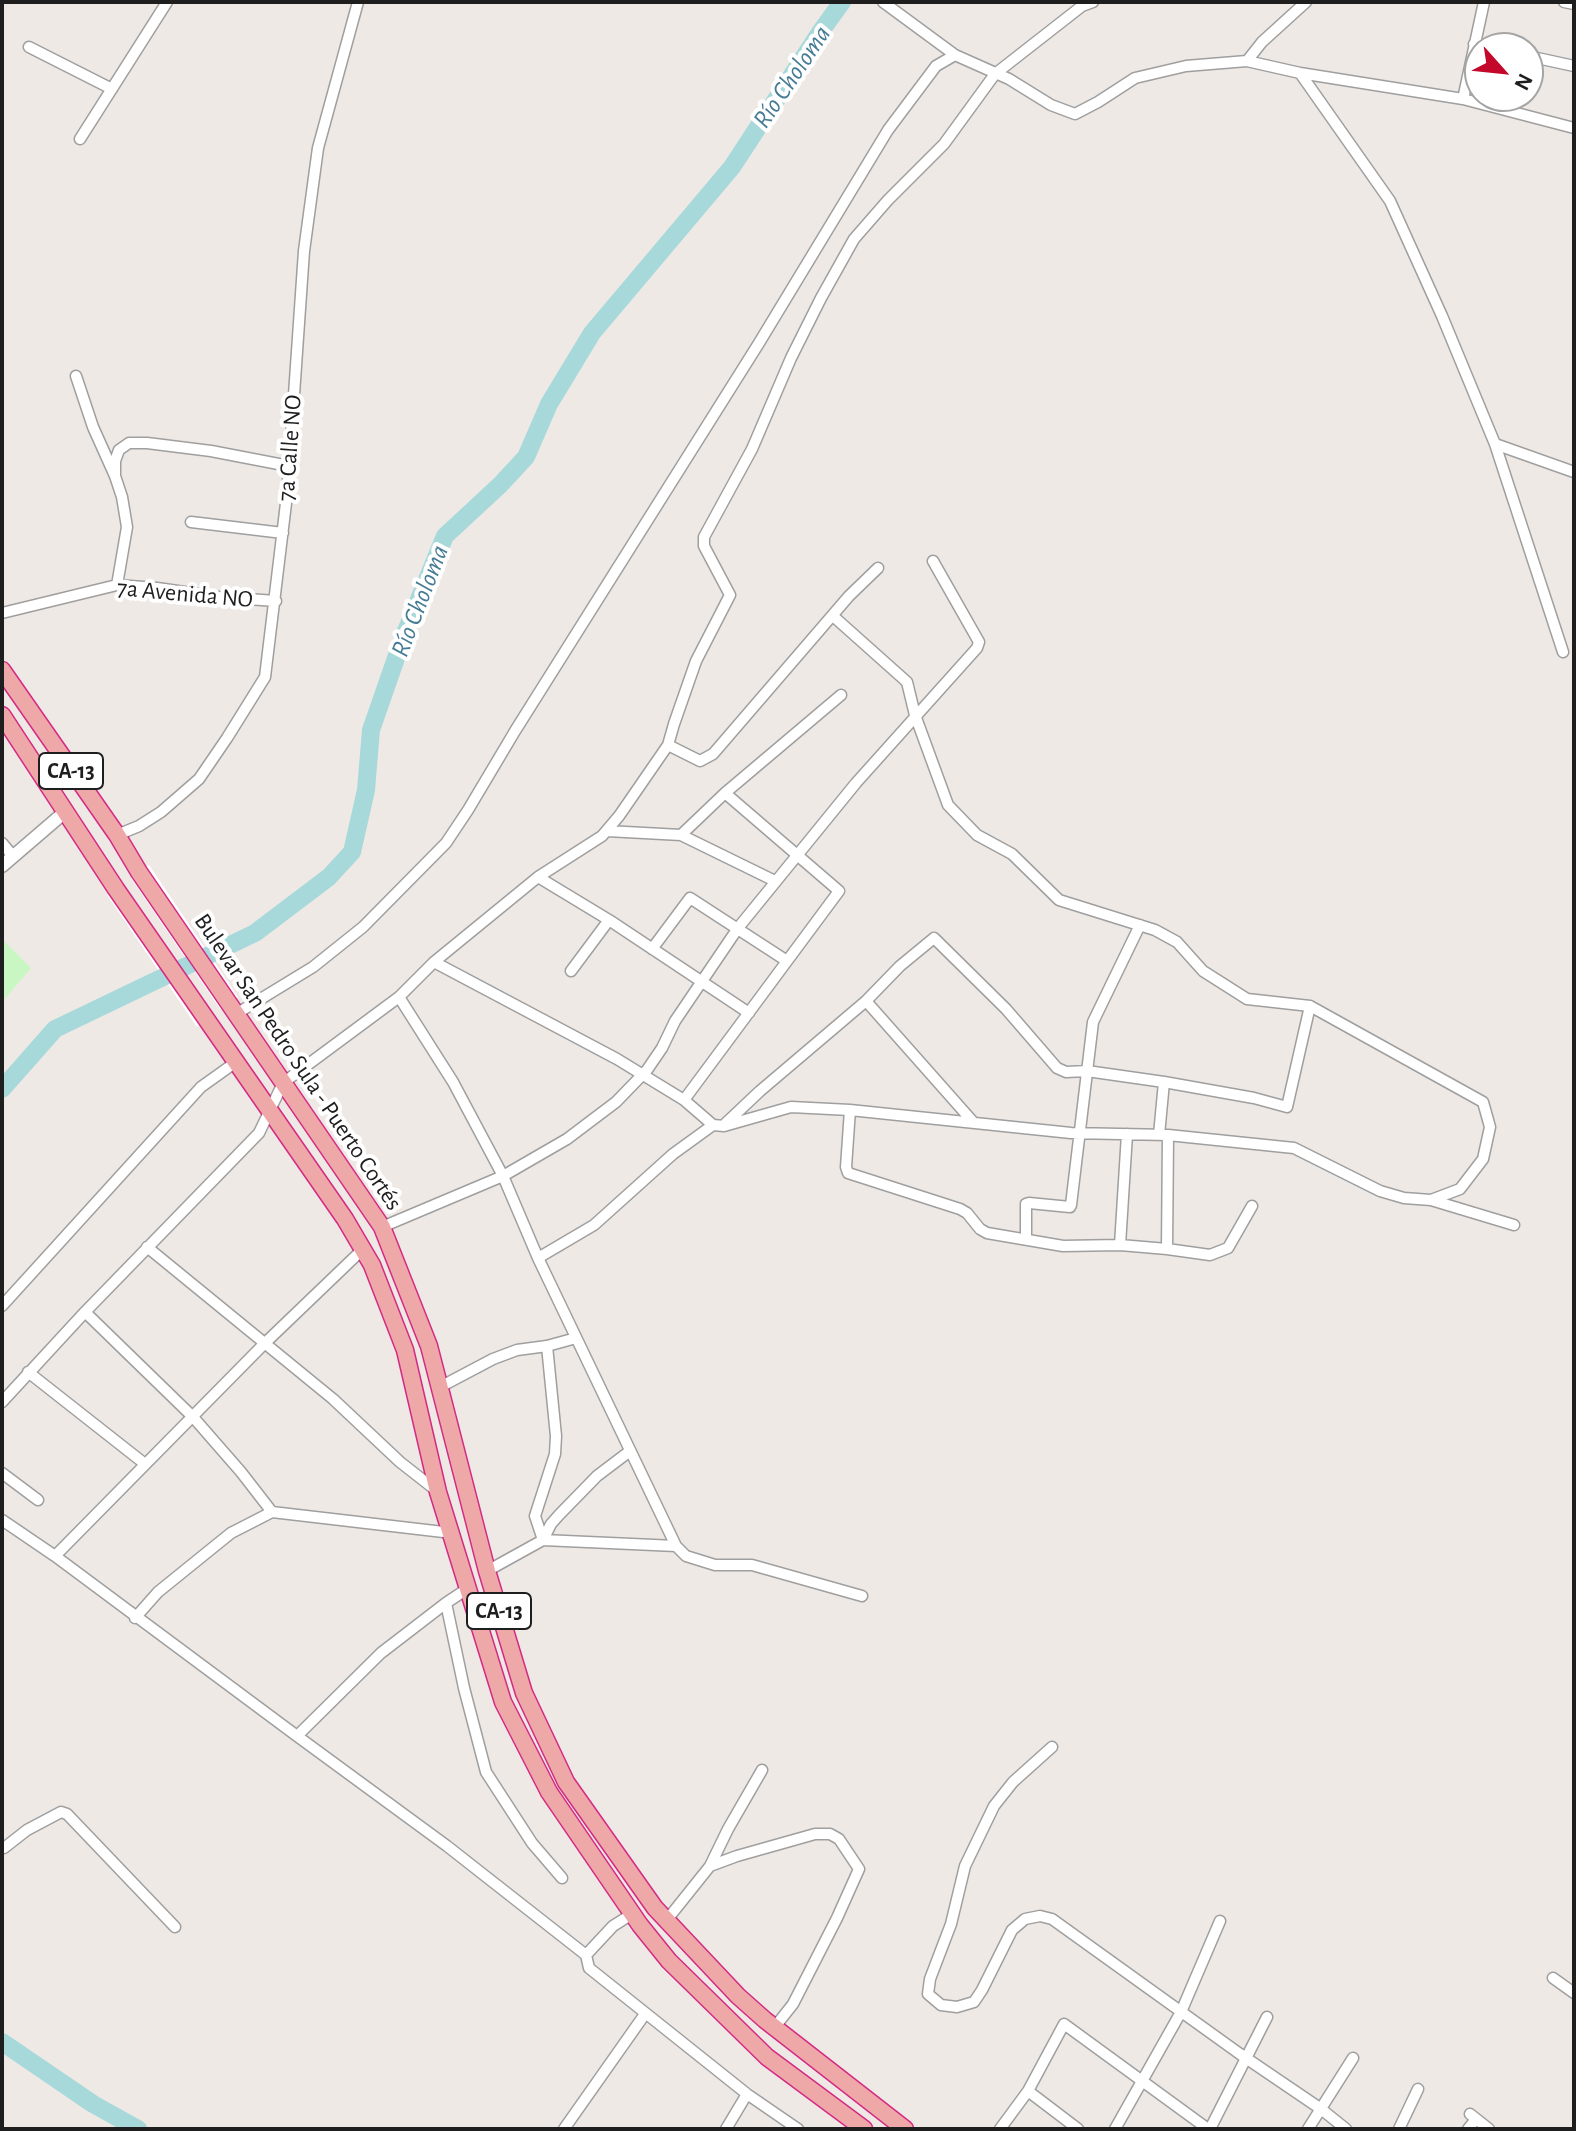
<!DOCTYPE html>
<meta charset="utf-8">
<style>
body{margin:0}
#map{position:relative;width:1576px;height:2131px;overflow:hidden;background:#efe9e5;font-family:"Alegreya Sans",sans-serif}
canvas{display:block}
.frame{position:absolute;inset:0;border:4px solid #1e1e1e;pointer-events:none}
.north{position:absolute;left:1464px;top:32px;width:80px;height:80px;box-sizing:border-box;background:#fff;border:2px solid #a5a5a5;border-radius:50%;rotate:117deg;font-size:22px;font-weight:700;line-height:32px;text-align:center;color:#1e1e1e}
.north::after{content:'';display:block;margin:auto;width:28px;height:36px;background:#c4082c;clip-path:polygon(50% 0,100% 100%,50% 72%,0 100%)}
</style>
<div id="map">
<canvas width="1576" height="2131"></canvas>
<div class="frame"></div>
<div class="north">N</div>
</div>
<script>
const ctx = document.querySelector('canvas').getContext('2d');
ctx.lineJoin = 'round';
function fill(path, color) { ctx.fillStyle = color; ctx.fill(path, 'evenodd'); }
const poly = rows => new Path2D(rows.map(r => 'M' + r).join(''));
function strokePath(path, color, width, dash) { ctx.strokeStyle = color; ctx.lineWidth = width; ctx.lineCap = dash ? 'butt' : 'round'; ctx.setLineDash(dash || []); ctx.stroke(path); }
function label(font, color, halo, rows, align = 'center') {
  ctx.font = font + ' "Alegreya Sans",sans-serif'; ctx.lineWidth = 8; ctx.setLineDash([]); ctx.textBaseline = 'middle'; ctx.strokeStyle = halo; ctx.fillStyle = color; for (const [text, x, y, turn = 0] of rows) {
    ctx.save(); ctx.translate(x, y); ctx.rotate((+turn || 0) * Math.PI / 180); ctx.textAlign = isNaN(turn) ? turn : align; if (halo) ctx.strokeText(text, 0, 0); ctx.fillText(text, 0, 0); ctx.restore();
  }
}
const park = poly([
 [2,939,31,968,2,1002]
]);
const pier = poly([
 [149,865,238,997,220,1009,131,878],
 [124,884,213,1015,197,1027,107,895]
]);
const river = poly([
 [2,1089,55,1029,255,933,329,877,352,852,366,790,371,730,402,641,445,536,500,485,526,457,549,404,592,333,732,167,821,31,842,2],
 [2,2042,93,2104,138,2129]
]);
const minor = poly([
 [883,2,955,55,1009,79,1051,105,1075,114,1098,102,1135,78,1186,66,1247,61,1300,73,1463,99,1574,128],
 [1564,2,1574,4],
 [1474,44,1490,48],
 [29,47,112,89],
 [1528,56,1574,66],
 [1247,61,1262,42,1306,2],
 [1300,73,1390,201,1442,316,1495,444,1574,472],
 [1463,99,1484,2],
 [80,139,167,2],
 [76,376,93,427,115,476,122,497,127,527,117,585],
 [1495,444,1563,652],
 [115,474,115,461,119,450,129,443,147,443,211,451,289,466],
 [191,522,283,533],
 [2,613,117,585,157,588,219,597,276,601],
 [668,745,700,761,713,754,849,596,878,568],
 [607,831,681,835,775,881],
 [117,835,139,826,161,812,199,779,227,738,265,677,287,495,304,251,318,148,358,2],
 [681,835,725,793,841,695],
 [2,843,12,855],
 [538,877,609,920,749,1013],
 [652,949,690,898,787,961],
 [434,962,617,1059,684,1100,713,1125,724,1126,791,1107,850,1110,1071,1133,1168,1135,1294,1148,1380,1191,1404,1198,1431,1200,1460,1189,1483,1159,1490,1127,1483,1102,1310,1006,1247,999,1203,971,1177,942,1155,930,1059,900,1012,854,977,835,948,805,915,715,907,682,833,616],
 [571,971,609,920],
 [399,997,453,1082,503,1176,538,1258,676,1546,686,1556,715,1565,752,1565,862,1596],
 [866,1001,974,1123],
 [236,1014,313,967,363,927,446,843,468,810,515,731,759,343,888,130,936,66,955,55],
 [684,1100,839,891,725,793],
 [850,1110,846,1167,848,1173,960,1209,967,1213,980,1229,987,1233,1063,1246,1120,1245,1167,1249,1210,1255,1228,1248,1252,1206],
 [725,1124,760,1091,866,1001,900,966,934,938,1006,1009,1057,1068,1066,1072,1087,1071,1164,1082,1254,1098,1287,1107,1310,1006],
 [1159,1135,1164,1082],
 [1431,1200,1514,1225],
 [382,1227,503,1176,567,1139,616,1102,647,1070,662,1048,675,1021,738,928,856,783,977,648,979,642,933,561],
 [1026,1239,1026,1204,1029,1203,1070,1207,1071,1205,1093,1022,1140,925],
 [1120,1245,1127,1134],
 [147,1247,333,1399,400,1462,437,1491],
 [1167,1249,1168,1135],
 [362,1250,264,1344,55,1556,297,1736,381,1653,446,1603],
 [538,1258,594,1225,673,1154,713,1125],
 [2,1306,201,1087,236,1062],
 [85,1312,193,1417,241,1472,272,1512],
 [28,1372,145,1464],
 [440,1387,493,1359,517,1350,547,1346,576,1338],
 [2,1402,85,1312,259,1133,283,1083,399,997,434,962,538,877,602,836,619,816,668,745,674,724,696,661,730,595,704,546,704,537,752,449,791,358,821,298,854,239,888,200,944,144,995,74,1082,6,1093,2],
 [2,1473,38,1500],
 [2,1520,55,1556],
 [543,1540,535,1516,555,1454,556,1436,547,1346],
 [543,1540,551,1524,559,1515,597,1476,630,1451],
 [487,1571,543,1540,676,1546],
 [467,1589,446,1603,464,1688,486,1772,532,1843,562,1878],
 [135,1618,158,1592,231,1533,272,1512,452,1533],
 [297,1736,447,1846,586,1955],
 [1052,1747,1013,1782,994,1806,965,1866,951,1924,930,1979,928,1994,941,2005,957,2007,974,2002,982,1990,1012,1930,1025,1919,1040,1916,1052,1919,1240,2054,1321,2109,1346,2129],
 [2,1847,4,1848,27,1830,61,1812,67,1814,175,1927],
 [710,1866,737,1856,815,1834,830,1834,839,1839,859,1869,837,1918,793,2004,774,2028],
 [632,1914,613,1926,586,1955,589,1968,747,2094,798,2129],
 [666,1921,710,1866,728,1829,762,1770],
 [1553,1978,1574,1993],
 [1028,2091,1078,2129],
 [1470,2114,1489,2129],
 [564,2129,645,2014],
 [726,2129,747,2094],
 [1000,2129,1028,2091,1064,2024,1208,2129],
 [1115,2129,1181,2012,1220,1921],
 [1210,2129,1267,2017],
 [1308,2129,1353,2058],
 [1399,2129,1418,2089],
 [1468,2129,1476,2119]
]);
const tertiary = poly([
 [2,866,66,811]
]);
const trunk = poly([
 [2,670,117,835,139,872,382,1227,429,1346,487,1571,524,1693,566,1782,655,1908,738,1996,765,2020,905,2129],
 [2,715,116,889,345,1219,372,1265,405,1350,438,1492,503,1702,549,1792,640,1925,669,1961,767,2057,864,2129]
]);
const shields = [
 [71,771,64],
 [499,1611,64]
];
const shieldNames = [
 ["CA-13",71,771],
 ["CA-13",499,1611]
];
const streetNames = [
 ["7a Calle NO",290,448,-86],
 ["7a Avenida NO",185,594,5],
 ["Bulevar San Pedro Sula - Puerto Cortés",298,1062,56]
];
const waterNames = [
 ["Río Choloma",792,77,-56],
 ["Río Choloma",420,601,-69]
];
fill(park, '#c9f7c3');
fill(pier, '#fff');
strokePath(river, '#a7d9db', 18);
strokePath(minor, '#9f9f9f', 13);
strokePath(tertiary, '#9f9f9f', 15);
strokePath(trunk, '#d32b85', 19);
strokePath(minor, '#fff', 10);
strokePath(tertiary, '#fff', 12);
strokePath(trunk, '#eea8a8', 16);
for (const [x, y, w] of shields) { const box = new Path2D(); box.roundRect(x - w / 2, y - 18, w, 36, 6); ctx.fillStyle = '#fff'; ctx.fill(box); strokePath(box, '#1e1e1e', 2); }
label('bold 22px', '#1e1e1e', null, shieldNames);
label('24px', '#1e1e1e', '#fff', streetNames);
label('italic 26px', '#457b93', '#fff', waterNames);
</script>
